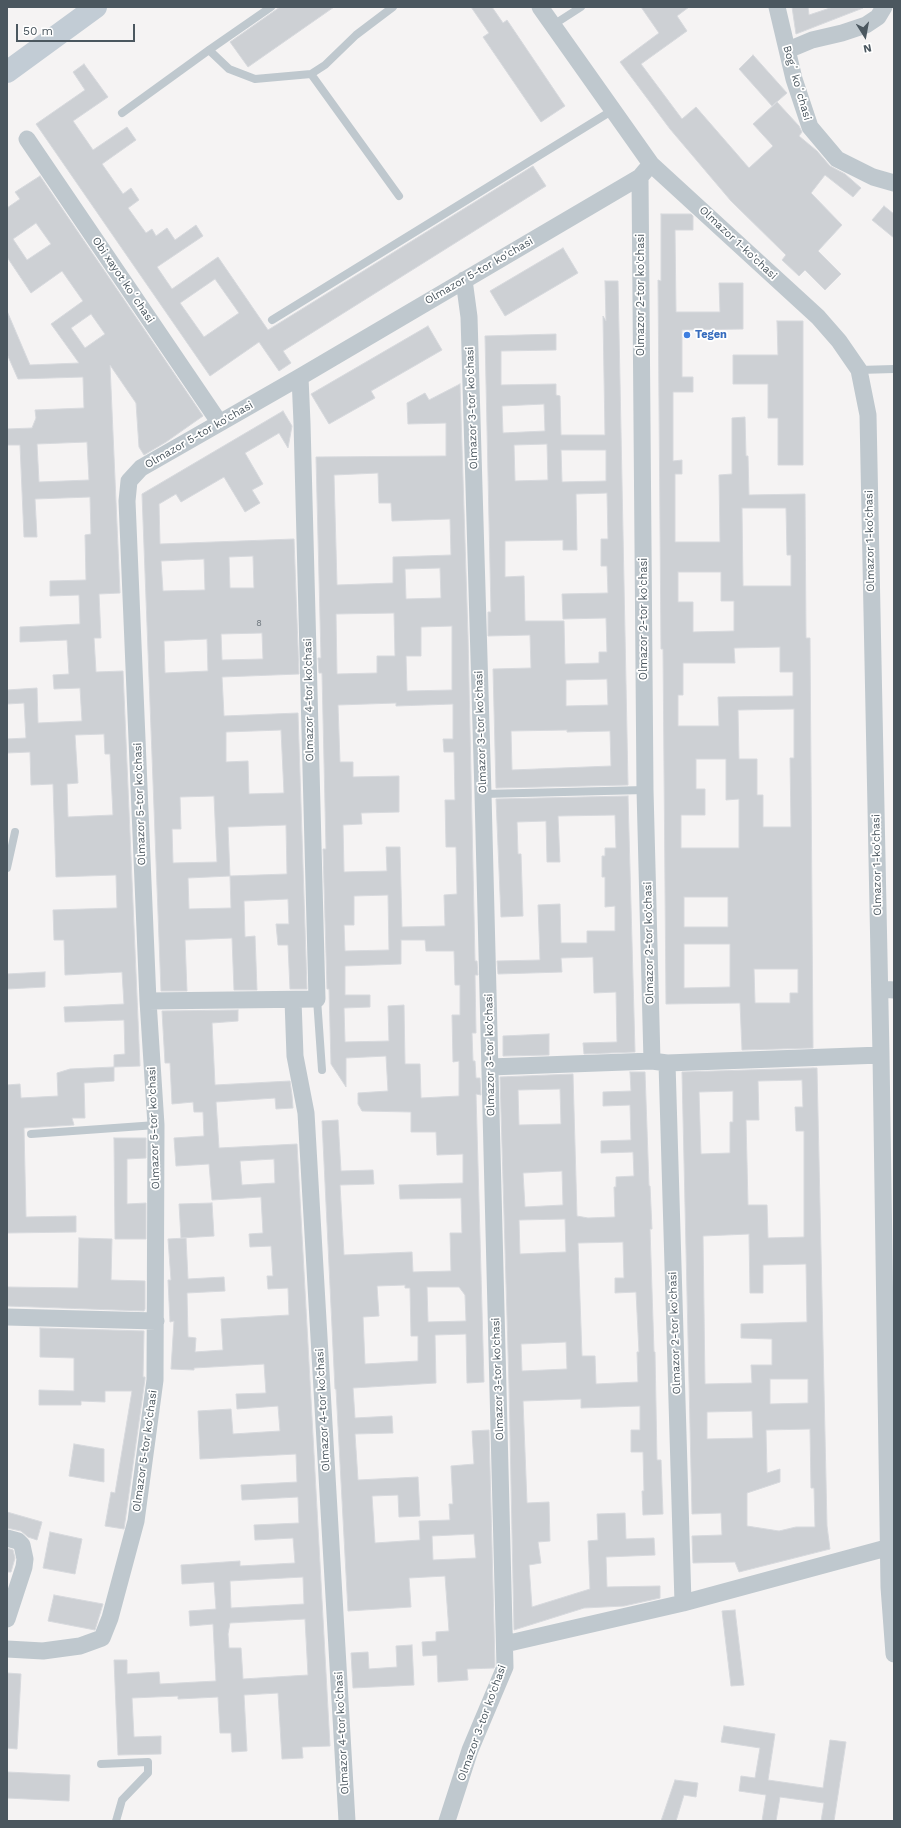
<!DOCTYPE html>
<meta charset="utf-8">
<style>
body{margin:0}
#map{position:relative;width:901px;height:1828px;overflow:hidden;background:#f5f3f3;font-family:"Work Sans",sans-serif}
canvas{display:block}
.frame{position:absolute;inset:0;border:8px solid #4b575f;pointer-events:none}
.north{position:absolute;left:845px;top:16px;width:40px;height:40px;-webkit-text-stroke:3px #fff;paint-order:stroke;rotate:169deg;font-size:11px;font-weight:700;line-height:16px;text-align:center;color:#4b575f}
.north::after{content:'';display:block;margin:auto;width:14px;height:18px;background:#4b575f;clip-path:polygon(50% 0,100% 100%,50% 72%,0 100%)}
.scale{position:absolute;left:16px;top:24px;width:119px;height:18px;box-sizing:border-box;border:2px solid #4b575f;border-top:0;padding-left:5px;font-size:12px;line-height:14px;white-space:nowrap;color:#4b575f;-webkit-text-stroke:3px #fff;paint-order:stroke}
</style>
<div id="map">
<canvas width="901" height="1828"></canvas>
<div class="frame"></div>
<div class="north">N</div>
<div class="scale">50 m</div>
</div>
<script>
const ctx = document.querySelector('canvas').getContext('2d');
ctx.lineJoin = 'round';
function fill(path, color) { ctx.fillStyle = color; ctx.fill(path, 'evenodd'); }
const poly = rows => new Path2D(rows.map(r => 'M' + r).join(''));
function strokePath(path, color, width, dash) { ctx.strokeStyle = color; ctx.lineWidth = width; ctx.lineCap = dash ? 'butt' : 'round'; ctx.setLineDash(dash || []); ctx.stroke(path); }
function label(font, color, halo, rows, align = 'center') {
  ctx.font = font + ' "Work Sans",sans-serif'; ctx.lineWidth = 3.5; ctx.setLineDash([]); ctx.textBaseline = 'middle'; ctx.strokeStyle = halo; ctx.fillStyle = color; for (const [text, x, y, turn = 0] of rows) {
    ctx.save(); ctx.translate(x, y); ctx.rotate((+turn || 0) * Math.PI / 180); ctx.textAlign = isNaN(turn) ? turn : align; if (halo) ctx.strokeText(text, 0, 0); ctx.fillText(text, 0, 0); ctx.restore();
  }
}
const building = poly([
 [280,7,334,7,248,67,230,42,280,7],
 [471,7,492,7,503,23,507,20,565,106,541,122,483,37,489,33,471,7],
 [641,7,689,7,677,16,687,31,641,64,682,119,696,107,749,168,773,146,753,124,777,102,799,126,802,132,799,136,817,151,830,166,845,174,861,188,853,197,825,175,811,193,842,225,818,251,841,274,825,290,805,270,799,276,782,260,786,255,731,201,670,129,620,62,659,33,641,7],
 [792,7,808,7,809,15,833,7,863,8,796,34,792,7],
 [753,55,787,93,772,106,739,69,753,55],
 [84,64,108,97,73,121,93,150,127,127,136,140,102,164,123,194,131,188,139,200,128,208,146,233,152,229,156,236,167,228,175,240,196,225,203,236,157,267,172,289,218,257,268,330,533,166,546,186,283,351,291,363,279,371,259,342,210,376,36,124,85,90,73,72,84,64],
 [215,279,239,313,204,337,180,303,215,279],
 [40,176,203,416,166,442,144,455,139,447,136,403,110,365,120,593,99,594,101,638,94,638,96,672,123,671,140,1066,114,1067,114,1055,125,1054,124,1020,65,1022,64,1007,124,1004,122,972,65,975,64,940,54,940,53,910,117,908,116,875,56,877,53,784,31,785,30,752,7,753,7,739,26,738,24,703,7,704,7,690,37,688,38,723,82,721,80,688,54,689,53,675,69,674,67,640,20,642,20,627,80,624,79,595,50,596,50,581,86,580,85,535,91,534,90,497,35,499,37,537,24,537,20,445,7,445,7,429,32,428,36,418,35,410,84,408,83,377,18,379,7,354,7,311,30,365,79,363,51,324,83,301,62,271,31,293,7,257,7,208,20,199,15,192,40,176],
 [36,223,51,244,27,260,13,239,36,223],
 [91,314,105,334,85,348,71,328,91,314],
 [87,442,89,480,39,482,37,444,87,442],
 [104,734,105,754,110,754,113,815,68,817,67,784,78,783,75,735,104,734],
 [884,206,894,214,894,238,872,220,884,206],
 [661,214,691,214,693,216,693,230,675,230,676,312,720,312,719,283,743,283,743,329,682,330,682,377,693,377,693,392,673,392,673,461,682,460,682,474,675,474,675,542,720,542,719,475,732,474,732,418,745,417,746,456,748,456,749,495,805,494,806,638,810,638,813,1048,742,1050,740,1003,666,1004,663,649,661,649,658,280,661,281,661,214],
 [742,508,786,508,787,555,791,555,791,586,743,586,742,508],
 [678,572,721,572,721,601,734,601,734,631,693,632,693,602,678,602,678,572],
 [780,647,780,672,793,672,793,696,718,697,719,726,678,726,678,695,683,695,683,663,735,663,734,648,780,647],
 [794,709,794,758,790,758,791,827,763,827,763,795,757,795,757,759,739,759,738,710,794,709],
 [696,759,726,759,726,800,739,799,739,848,681,848,681,815,705,815,705,789,696,789,696,759],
 [684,897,728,897,728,927,684,927,684,897],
 [684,944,730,944,730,987,684,988,684,944],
 [754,969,798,969,798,993,790,993,790,1003,755,1003,754,969],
 [563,248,578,273,505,316,490,291,563,248],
 [605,281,618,281,628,785,496,788,493,669,531,668,530,635,488,636,488,612,491,612,485,336,556,334,556,350,501,351,501,385,556,384,556,395,560,396,561,435,605,435,603,316,606,321,605,281],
 [544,404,545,431,503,433,502,406,544,404],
 [547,444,548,480,515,481,514,445,547,444],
 [561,450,606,450,606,481,562,482,561,450],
 [607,493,608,539,601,539,601,566,607,566,608,593,562,594,563,619,606,618,607,652,599,652,599,663,565,664,564,621,525,621,524,576,505,577,505,541,563,540,563,550,577,550,576,494,607,493],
 [607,679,608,705,566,706,566,680,607,679],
 [567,730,567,732,610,731,611,766,512,770,511,731,567,730],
 [777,321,803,321,803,465,778,465,778,418,768,418,768,384,733,384,733,355,778,355,777,321],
 [428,326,442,350,371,391,375,398,329,424,311,394,428,326],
 [460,384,468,636,475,961,477,961,478,975,475,975,476,1033,472,1033,473,1061,475,1061,476,1078,480,1078,481,1095,476,1094,484,1382,467,1383,466,1334,435,1335,436,1383,353,1388,355,1418,392,1416,393,1433,355,1434,358,1480,418,1477,420,1516,399,1517,398,1495,372,1496,375,1543,420,1540,419,1521,450,1520,449,1504,453,1504,451,1466,474,1464,472,1431,489,1430,495,1665,494,1668,467,1669,468,1680,438,1682,437,1655,423,1656,422,1642,436,1641,436,1632,449,1631,445,1576,409,1578,411,1607,348,1611,336,1389,335,1389,322,1121,338,1120,341,1171,373,1170,374,1184,340,1185,344,1255,412,1252,413,1272,451,1271,450,1233,462,1233,461,1198,400,1199,399,1185,463,1183,463,1154,437,1155,436,1132,411,1132,411,1112,362,1111,358,1104,358,1093,388,1091,386,1056,346,1058,346,1087,331,1064,329,989,327,989,323,849,326,849,322,673,319,673,318,658,321,658,316,457,446,456,446,423,408,424,407,403,425,393,429,400,460,384],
 [378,473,379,503,391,503,392,521,450,519,451,555,393,557,393,583,337,585,334,475,378,473],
 [440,568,441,598,406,599,405,569,440,568],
 [394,613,395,656,377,656,377,673,337,674,336,614,394,613],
 [452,626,452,690,407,691,406,656,421,656,421,627,452,626],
 [396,703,396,706,453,704,453,739,443,739,444,752,454,752,455,800,445,800,446,847,456,847,457,894,444,895,445,926,402,927,400,847,386,847,387,871,344,872,343,825,362,824,361,813,399,812,399,776,353,777,353,762,340,762,338,705,396,703],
 [388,895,389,950,345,951,344,925,354,925,354,896,388,895],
 [401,940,425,940,426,951,454,951,455,985,460,985,460,1015,452,1015,453,1062,459,1061,459,1096,421,1098,420,1064,405,1064,404,1005,388,1006,389,1041,345,1042,344,1008,370,1007,370,995,345,995,345,966,401,964,401,940],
 [405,1285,405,1288,410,1288,411,1336,418,1336,418,1361,365,1364,363,1317,379,1316,377,1286,405,1285],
 [427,1287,459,1287,465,1295,466,1321,428,1322,427,1287],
 [474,1534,476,1558,433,1560,432,1536,474,1534],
 [283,411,292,426,288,448,279,433,245,453,263,484,252,490,260,503,245,512,224,477,181,502,176,494,159,504,160,544,294,539,299,674,222,677,224,716,298,713,307,989,290,989,288,945,278,945,276,924,289,924,288,899,244,901,245,937,255,936,257,990,234,990,232,938,185,940,187,991,161,991,142,494,283,411],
 [253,556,254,588,230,588,229,557,253,556],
 [204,559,205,590,163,591,161,561,204,559],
 [262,633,263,659,222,660,221,634,262,633],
 [207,639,208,671,165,673,164,641,207,639],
 [281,730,284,793,249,794,248,761,226,762,226,732,281,730],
 [214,796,217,862,173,863,172,829,181,829,180,797,214,796],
 [286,825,287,874,230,876,228,827,286,825],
 [230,876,231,908,189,909,188,878,230,876],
 [628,796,635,1052,584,1054,583,1043,617,1042,616,992,594,993,593,957,561,958,562,972,498,974,497,961,540,960,538,905,560,904,561,943,587,943,587,931,615,931,615,906,605,907,605,877,602,877,602,856,605,856,605,848,616,848,615,815,558,816,560,862,547,862,546,821,517,822,518,854,521,854,523,916,501,917,496,799,628,796],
 [45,972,45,987,7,989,7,974,45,972],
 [238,1010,238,1021,212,1023,215,1085,290,1081,292,1095,293,1108,276,1109,275,1098,216,1102,219,1148,297,1144,330,1746,302,1747,303,1758,282,1759,278,1693,244,1695,247,1751,232,1752,231,1733,220,1733,218,1697,178,1699,178,1696,132,1698,134,1737,161,1736,161,1754,118,1755,114,1660,127,1660,127,1674,159,1672,160,1684,216,1681,213,1624,190,1626,189,1611,216,1609,214,1582,182,1584,181,1565,240,1561,240,1566,295,1563,293,1538,255,1540,254,1525,299,1523,298,1497,242,1500,241,1485,297,1482,296,1454,200,1459,198,1411,231,1409,233,1434,280,1431,278,1406,237,1409,236,1394,266,1393,264,1364,194,1368,194,1370,171,1369,174,1321,170,1322,168,1280,171,1280,168,1239,186,1238,188,1279,224,1277,225,1291,187,1293,188,1337,196,1338,195,1352,223,1350,221,1319,289,1315,288,1288,268,1289,267,1276,273,1276,271,1246,250,1247,249,1234,263,1233,261,1197,212,1200,209,1164,176,1166,174,1138,204,1136,203,1112,194,1112,193,1102,172,1104,170,1063,165,1063,162,1011,238,1010],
 [274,1159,275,1183,242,1185,240,1161,274,1159],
 [303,1577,304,1604,231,1608,230,1581,303,1577],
 [305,1619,308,1675,243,1679,241,1648,229,1648,228,1634,230,1623,305,1619],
 [549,1034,549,1055,503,1056,503,1036,549,1034],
 [114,1067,114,1081,84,1083,85,1118,72,1118,74,1125,24,1128,26,1217,76,1216,76,1232,7,1233,7,1085,20,1084,21,1098,58,1096,57,1073,70,1069,114,1067],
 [813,1068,817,1068,827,1526,830,1549,739,1572,735,1562,693,1563,692,1536,722,1535,721,1513,692,1514,682,1072,813,1068],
 [802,1080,803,1107,795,1107,796,1131,804,1131,804,1237,768,1238,767,1205,748,1205,746,1120,759,1120,758,1081,802,1080],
 [733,1091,733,1122,730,1122,730,1153,701,1154,699,1092,733,1091],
 [749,1234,750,1293,763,1293,763,1265,806,1264,807,1322,741,1324,741,1338,772,1339,772,1365,751,1365,752,1383,705,1384,703,1236,749,1234],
 [770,1379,808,1379,808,1403,770,1404,770,1379],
 [752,1411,753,1438,707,1439,707,1412,752,1411],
 [810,1429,811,1488,814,1488,815,1527,796,1527,779,1531,747,1526,747,1493,780,1482,780,1469,767,1473,766,1430,810,1429],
 [630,1072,645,1072,649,1186,650,1186,652,1229,650,1229,654,1352,655,1352,657,1460,661,1460,663,1514,643,1515,642,1491,644,1491,643,1452,631,1452,631,1430,640,1430,640,1406,581,1408,581,1399,523,1401,527,1503,549,1502,550,1541,538,1542,541,1563,529,1565,532,1607,590,1589,588,1541,598,1540,597,1514,625,1513,626,1539,654,1538,655,1555,606,1557,607,1587,660,1586,660,1598,624,1606,584,1608,514,1630,509,1385,500,1077,573,1074,577,1216,588,1218,615,1217,614,1187,616,1187,616,1177,634,1176,633,1152,601,1153,601,1141,631,1140,630,1105,603,1106,603,1092,631,1091,630,1072],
 [560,1089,561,1124,519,1125,518,1090,560,1089],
 [562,1171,563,1205,525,1207,523,1173,562,1171],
 [565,1219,566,1252,520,1254,519,1220,565,1219],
 [623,1242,624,1278,615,1278,615,1293,636,1292,639,1352,637,1352,638,1382,596,1384,595,1356,582,1356,578,1243,623,1242],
 [566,1342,567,1369,522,1371,521,1344,566,1342],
 [114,1138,146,1138,146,1158,127,1159,127,1204,146,1203,146,1239,115,1239,114,1138],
 [212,1203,214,1236,181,1238,179,1204,212,1203],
 [79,1238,112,1239,111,1280,145,1281,145,1309,144,1311,7,1306,7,1287,78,1288,79,1238],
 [40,1328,144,1331,143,1377,145,1377,145,1379,124,1529,105,1526,111,1492,115,1493,132,1391,105,1391,105,1402,81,1401,81,1405,39,1405,39,1390,74,1391,74,1358,40,1357,40,1328],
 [74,1444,104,1449,104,1482,69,1476,74,1444],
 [7,1512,42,1522,37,1540,28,1537,21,1531,7,1528,7,1512],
 [50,1532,82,1539,75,1574,43,1568,50,1532],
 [7,1548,13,1550,15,1558,11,1572,7,1572,7,1548],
 [54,1595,103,1604,95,1630,48,1621,54,1595],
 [735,1610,744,1685,731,1686,722,1611,735,1610],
 [412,1645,414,1685,353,1688,351,1653,368,1652,369,1669,397,1667,396,1646,412,1645],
 [7,1673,21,1674,17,1749,7,1748,7,1673],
 [724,1726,775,1734,768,1780,823,1788,830,1740,846,1742,834,1821,821,1821,824,1803,780,1797,776,1821,762,1821,766,1795,739,1791,741,1776,755,1778,760,1748,721,1742,724,1726],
 [7,1772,70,1775,69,1801,7,1798,7,1772],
 [675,1780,698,1783,696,1797,684,1795,676,1821,661,1821,675,1780]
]);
const service = poly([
 [553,25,581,7],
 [209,50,229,69,255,79,311,74,325,65,356,35,393,7],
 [311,74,399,196],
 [122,113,209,50,271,7],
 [272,320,613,110],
 [859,370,894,369],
 [483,794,645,790],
 [7,868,15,832],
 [317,999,322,1070],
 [31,1134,156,1125],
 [101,1764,148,1762,148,1773,122,1800,116,1821]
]);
const minor = poly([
 [540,7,651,164,818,317,839,341,859,370,868,415,881,1055,889,1587,894,1654],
 [777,7,794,79,810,127,837,159,873,177,894,183],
 [788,50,812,40,842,33,866,25,878,17,884,7],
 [27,139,219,422],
 [640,177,645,790,652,1061],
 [880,989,894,990],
 [293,1000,295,1056,306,1113,347,1821],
 [148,1001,317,999,302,423,300,377],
 [667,1063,683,1603],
 [490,1067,652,1061,667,1063,881,1055],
 [7,1317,156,1321],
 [7,1538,18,1541,22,1545,25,1559,24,1567,7,1619],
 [505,1644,683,1603,890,1547],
 [7,1649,43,1651,80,1646,102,1638,110,1618,136,1521,155,1380,156,1125,148,1001,127,501,129,481,141,468,300,377,640,177,651,164],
 [447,1821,470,1750,505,1667,483,794,469,317,464,280]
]);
const secondary = poly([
 [7,72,96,7]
]);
const markers = [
 [687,335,4,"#3f7fe0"]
];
const numberNames = [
 ["8",259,623]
];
const streetNames = [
 ["Bogʻ koʻchasi",797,83,74],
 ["Olmazor 1-ko'chasi",738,243,43],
 ["Olmazor 5-tor ko'chasi",479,271,-30],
 ["Obi xayot koʻchasi",123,280,56],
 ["Olmazor 2-tor ko'chasi",641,295,-90],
 ["Olmazor 3-tor ko'chasi",472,408,-92],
 ["Olmazor 5-tor ko'chasi",199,435,-30],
 ["Olmazor 1-ko'chasi",870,541,-91],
 ["Olmazor 2-tor ko'chasi",644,619,-90],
 ["Olmazor 4-tor ko'chasi",309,700,-91],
 ["Olmazor 3-tor ko'chasi",481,732,-92],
 ["Olmazor 5-tor ko'chasi",140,804,-92],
 ["Olmazor 1-ko'chasi",877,865,-91],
 ["Olmazor 2-tor ko'chasi",649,943,-91],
 ["Olmazor 3-tor ko'chasi",490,1055,-91],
 ["Olmazor 5-tor ko'chasi",154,1128,-92],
 ["Olmazor 2-tor ko'chasi",675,1333,-92],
 ["Olmazor 3-tor ko'chasi",498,1379,-92],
 ["Olmazor 4-tor ko'chasi",323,1410,-93],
 ["Olmazor 5-tor ko'chasi",145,1451,-82],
 ["Olmazor 3-tor ko'chasi",482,1723,-70],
 ["Olmazor 4-tor ko'chasi",342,1733,-93]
];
const shopNames = [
 ["Tegen",695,335]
];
fill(building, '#cdd0d4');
strokePath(building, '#d7d9dd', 1);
strokePath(service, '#bfc8ce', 8);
strokePath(minor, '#bfc8ce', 17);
strokePath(secondary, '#c2ccd5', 22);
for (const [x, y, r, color] of markers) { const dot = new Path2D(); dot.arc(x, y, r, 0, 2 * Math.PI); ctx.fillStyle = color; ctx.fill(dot); strokePath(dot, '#fff', 1.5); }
label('9px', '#6c757c', null, numberNames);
label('11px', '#4b575f', '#fff', streetNames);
label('bold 11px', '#366cbe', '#fff', shopNames, 'left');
</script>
